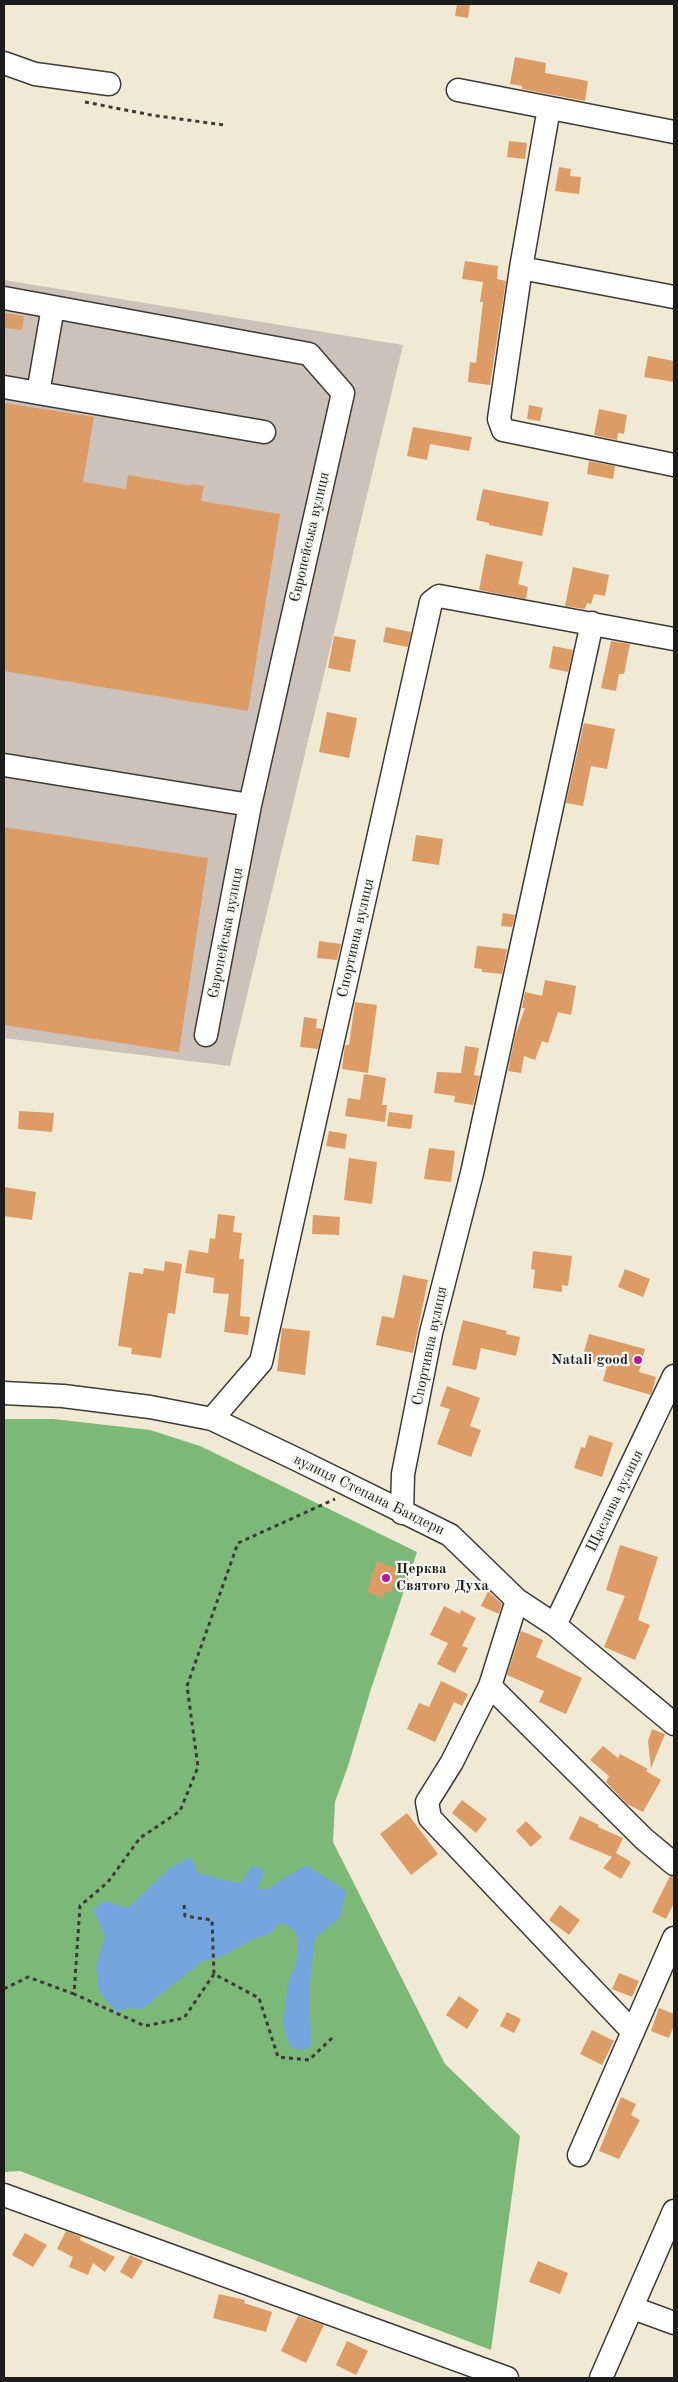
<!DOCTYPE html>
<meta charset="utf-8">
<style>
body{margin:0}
#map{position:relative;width:678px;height:2382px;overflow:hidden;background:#f0e9d4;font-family:"Old Standard TT",serif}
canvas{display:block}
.frame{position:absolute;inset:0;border:5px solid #1c1c1c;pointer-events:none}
</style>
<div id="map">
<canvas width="678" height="2382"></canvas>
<div class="frame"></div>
</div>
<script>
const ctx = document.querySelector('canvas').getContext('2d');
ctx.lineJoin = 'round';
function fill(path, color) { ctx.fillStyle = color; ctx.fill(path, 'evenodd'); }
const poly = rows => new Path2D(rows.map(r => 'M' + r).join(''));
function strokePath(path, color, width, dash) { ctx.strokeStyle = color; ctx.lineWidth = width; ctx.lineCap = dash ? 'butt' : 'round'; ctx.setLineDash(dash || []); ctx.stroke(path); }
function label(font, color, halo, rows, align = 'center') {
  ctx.font = font + ' "Old Standard TT",serif'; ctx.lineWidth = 4.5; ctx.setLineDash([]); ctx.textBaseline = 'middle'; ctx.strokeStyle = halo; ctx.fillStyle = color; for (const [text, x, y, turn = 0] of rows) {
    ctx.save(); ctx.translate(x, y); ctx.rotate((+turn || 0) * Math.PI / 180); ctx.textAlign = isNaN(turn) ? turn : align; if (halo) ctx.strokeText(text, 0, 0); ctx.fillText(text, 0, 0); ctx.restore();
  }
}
const industrial = poly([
 [4,280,403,345,230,1066,4,1038]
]);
const forest = poly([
 [4,1419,53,1419,150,1430,200,1446,417,1552,371,1689,348,1766,335,1802,333,1842,445,2064,520,2136,491,2350,20,2171,4,2172]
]);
const water = poly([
 [191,1857,198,1873,228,1881,241,1883,253,1865,264,1870,258,1889,265,1890,306,1865,346,1891,340,1917,315,1938,309,1989,311,2041,309,2048,302,2050,291,2048,283,2025,288,1983,296,1964,298,1945,296,1933,286,1924,278,1924,271,1933,251,1940,221,1957,203,1961,142,2009,129,2008,116,2012,99,1991,96,1967,105,1936,93,1909,105,1901,128,1908,170,1868]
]);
const building = poly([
 [457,4,470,4,468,18,455,16],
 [515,57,546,63,545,73,588,81,585,101,522,89,522,86,510,84],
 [509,141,527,143,525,159,507,157],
 [559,167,571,169,570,176,581,177,579,194,555,191],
 [465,261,498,266,497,279,506,281,490,385,468,382,470,362,476,363,483,302,480,302,483,282,462,279],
 [4,313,24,316,22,330,4,328],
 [648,356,674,361,674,382,644,377],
 [4,403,94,417,83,482,126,489,128,475,191,486,191,484,204,486,201,501,280,514,248,711,4,671],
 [529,405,543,408,540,421,527,419],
 [599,409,627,415,624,434,618,433,617,440,594,435],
 [413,427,472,437,469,451,430,444,427,460,407,456],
 [589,461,615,466,613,479,587,474],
 [483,489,549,502,542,536,489,525,489,523,476,520],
 [486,554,523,562,518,584,528,587,526,599,479,590],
 [573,567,609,575,605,596,594,594,591,604,587,603,585,609,565,606],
 [386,627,411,632,408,647,383,642],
 [334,636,356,640,350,672,328,668],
 [611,641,630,644,624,674,619,674,616,691,601,688],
 [553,646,573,650,568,672,549,668],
 [327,712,357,718,349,758,319,752],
 [584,723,615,729,607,769,591,766,583,806,566,803],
 [4,827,208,858,179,1052,4,1025],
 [416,835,443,839,439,865,412,861],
 [503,913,515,915,512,927,501,926],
 [319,941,341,944,337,960,317,958],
 [477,946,507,949,502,974,482,972,482,969,474,968],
 [545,980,576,986,571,1015,558,1012,548,1043,542,1041,535,1060,524,1056,521,1073,508,1071,515,1036,525,1008,522,1008,525,992,542,996],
 [355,1002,377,1005,368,1073,342,1069,345,1045,349,1045],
 [304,1017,317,1019,316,1028,322,1029,318,1049,300,1047],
 [465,1046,479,1048,474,1075,480,1076,473,1105,454,1102,455,1096,434,1093,437,1072,461,1073],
 [364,1074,386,1078,382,1105,387,1105,385,1122,345,1116,348,1098,360,1100],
 [19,1111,54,1113,52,1132,18,1129],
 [389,1112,413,1115,411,1129,387,1126],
 [329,1131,347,1134,345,1149,326,1146],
 [429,1148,455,1151,451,1182,424,1179],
 [349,1158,377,1162,372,1204,344,1200],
 [4,1187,36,1192,32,1220,4,1216],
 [218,1214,235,1216,233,1232,242,1233,239,1259,244,1259,240,1316,250,1317,248,1335,224,1332,229,1294,213,1293,214,1278,185,1273,189,1250,208,1253,210,1238,215,1239],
 [313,1215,340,1217,339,1235,312,1234],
 [533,1251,572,1256,568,1286,562,1285,562,1292,533,1288,535,1270,531,1269],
 [165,1261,182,1264,175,1314,168,1313,161,1358,131,1354,132,1348,118,1346,129,1272,143,1274,144,1268,164,1271],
 [625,1269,650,1279,643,1297,618,1287],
 [403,1275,428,1280,413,1353,376,1345,382,1316,394,1318],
 [463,1320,507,1331,506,1334,520,1337,516,1356,481,1348,476,1370,452,1365],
 [282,1328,310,1331,305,1375,277,1371],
 [589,1334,645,1349,639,1372,656,1377,651,1395,603,1381,607,1366,582,1359],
 [447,1386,480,1398,470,1426,481,1430,471,1457,437,1444,450,1409,440,1406],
 [589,1435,613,1443,602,1477,574,1468,581,1447,585,1448],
 [620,1545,658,1557,638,1620,650,1625,635,1660,604,1647,625,1596,606,1590],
 [377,1561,399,1569,391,1593,385,1591,383,1598,367,1592],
 [488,1591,502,1604,499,1614,481,1606],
 [444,1606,460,1614,461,1610,476,1618,462,1646,468,1648,455,1673,437,1664,448,1643,430,1635],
 [521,1631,543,1640,536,1657,582,1678,566,1714,539,1702,544,1691,507,1675],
 [441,1681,468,1694,462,1706,454,1702,435,1742,407,1729,419,1703,429,1707],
 [652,1729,665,1734,651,1768,648,1741],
 [603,1746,618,1758,620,1754,648,1769,646,1771,661,1780,643,1812,627,1804,606,1782,609,1776,590,1760],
 [462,1800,487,1819,476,1833,452,1813],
 [407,1813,438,1854,411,1875,380,1834],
 [580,1816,599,1825,598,1827,623,1838,616,1853,631,1862,621,1879,603,1868,612,1857,569,1839],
 [526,1821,542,1837,531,1847,516,1831],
 [670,1876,674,1877,674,1903,666,1919,652,1912],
 [560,1905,580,1920,569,1935,549,1920],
 [619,1973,639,1981,632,1997,612,1989],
 [459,1996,479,2010,467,2029,446,2015],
 [659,2008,674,2014,674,2025,669,2038,651,2031],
 [507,2012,521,2019,514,2033,500,2026],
 [592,2030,614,2041,602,2065,580,2054],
 [621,2097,636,2104,631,2115,640,2120,619,2159,599,2151],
 [66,2231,81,2237,80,2240,115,2257,105,2272,93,2263,88,2275,69,2267,73,2257,57,2249],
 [25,2233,47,2245,33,2267,12,2255],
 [130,2255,143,2261,132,2279,120,2272],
 [538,2261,568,2273,560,2294,529,2282],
 [219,2294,245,2300,244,2303,272,2312,266,2332,213,2318],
 [298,2316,324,2325,306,2363,281,2351],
 [347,2341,368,2351,356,2375,336,2365]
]);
const path = poly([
 [85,102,151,115,224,125],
 [184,1905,185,1916,212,1920,214,1974],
 [4,1989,28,1977,74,1994],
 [332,2038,309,2060,278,2057,259,1998,214,1974,184,2018,145,2026,74,1994,80,1906,108,1882,140,1838,180,1811,198,1767,187,1686,238,1543,335,1499]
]);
const minor = poly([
 [4,63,35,74,109,84],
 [458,90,674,132],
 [549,108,521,268,499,419,503,430,674,465],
 [521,268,674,297],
 [4,298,309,354,343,393,250,805,206,1035],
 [53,307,38,393,264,432],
 [4,387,38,393],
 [4,765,250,805],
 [4,1393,63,1396,150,1407,212,1419,296,1459,450,1535,517,1600,555,1625,674,1724],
 [212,1419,261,1362,431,602,439,596,674,639],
 [402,1513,403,1474,431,1333,472,1173,592,623],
 [517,1600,490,1686,452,1762,427,1802,430,1818,633,2032],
 [555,1625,674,1376],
 [490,1686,644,1839,674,1864],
 [579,2155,674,1938],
 [4,2195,507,2378],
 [633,2308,674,2323],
 [601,2378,674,2211]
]);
const markers = [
 [638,1360,5,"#b5179e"],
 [386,1578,5,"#b5179e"]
];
const streetNames = [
 ["Європейська вулиця",310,537,-77],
 ["Європейська вулиця",226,933,-79],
 ["Спортивна вулиця",356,938,-77],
 ["Спортивна вулиця",430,1346,-78],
 ["вулиця Степана Бандери",369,1495,26],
 ["Щаслива вулиця",615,1501,-64]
];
const poiNames = [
 ["Natali good",628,1360],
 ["Церква",396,1569,"left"],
 ["Святого Духа",396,1586,"left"]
];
fill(industrial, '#cdc2b9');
fill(forest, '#7cb878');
fill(water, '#73a4de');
fill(building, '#dd9c66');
strokePath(minor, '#3c3b38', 25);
strokePath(path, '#3c3b38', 3, [4, 4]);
strokePath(minor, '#fff', 22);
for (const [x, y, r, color] of markers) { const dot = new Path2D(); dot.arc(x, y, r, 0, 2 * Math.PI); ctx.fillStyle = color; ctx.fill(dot); strokePath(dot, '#f6f6f2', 2); }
label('15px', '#1c1c1c', '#f6f6f2', streetNames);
label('bold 15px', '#1c1c1c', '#f6f6f2', poiNames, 'right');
</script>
